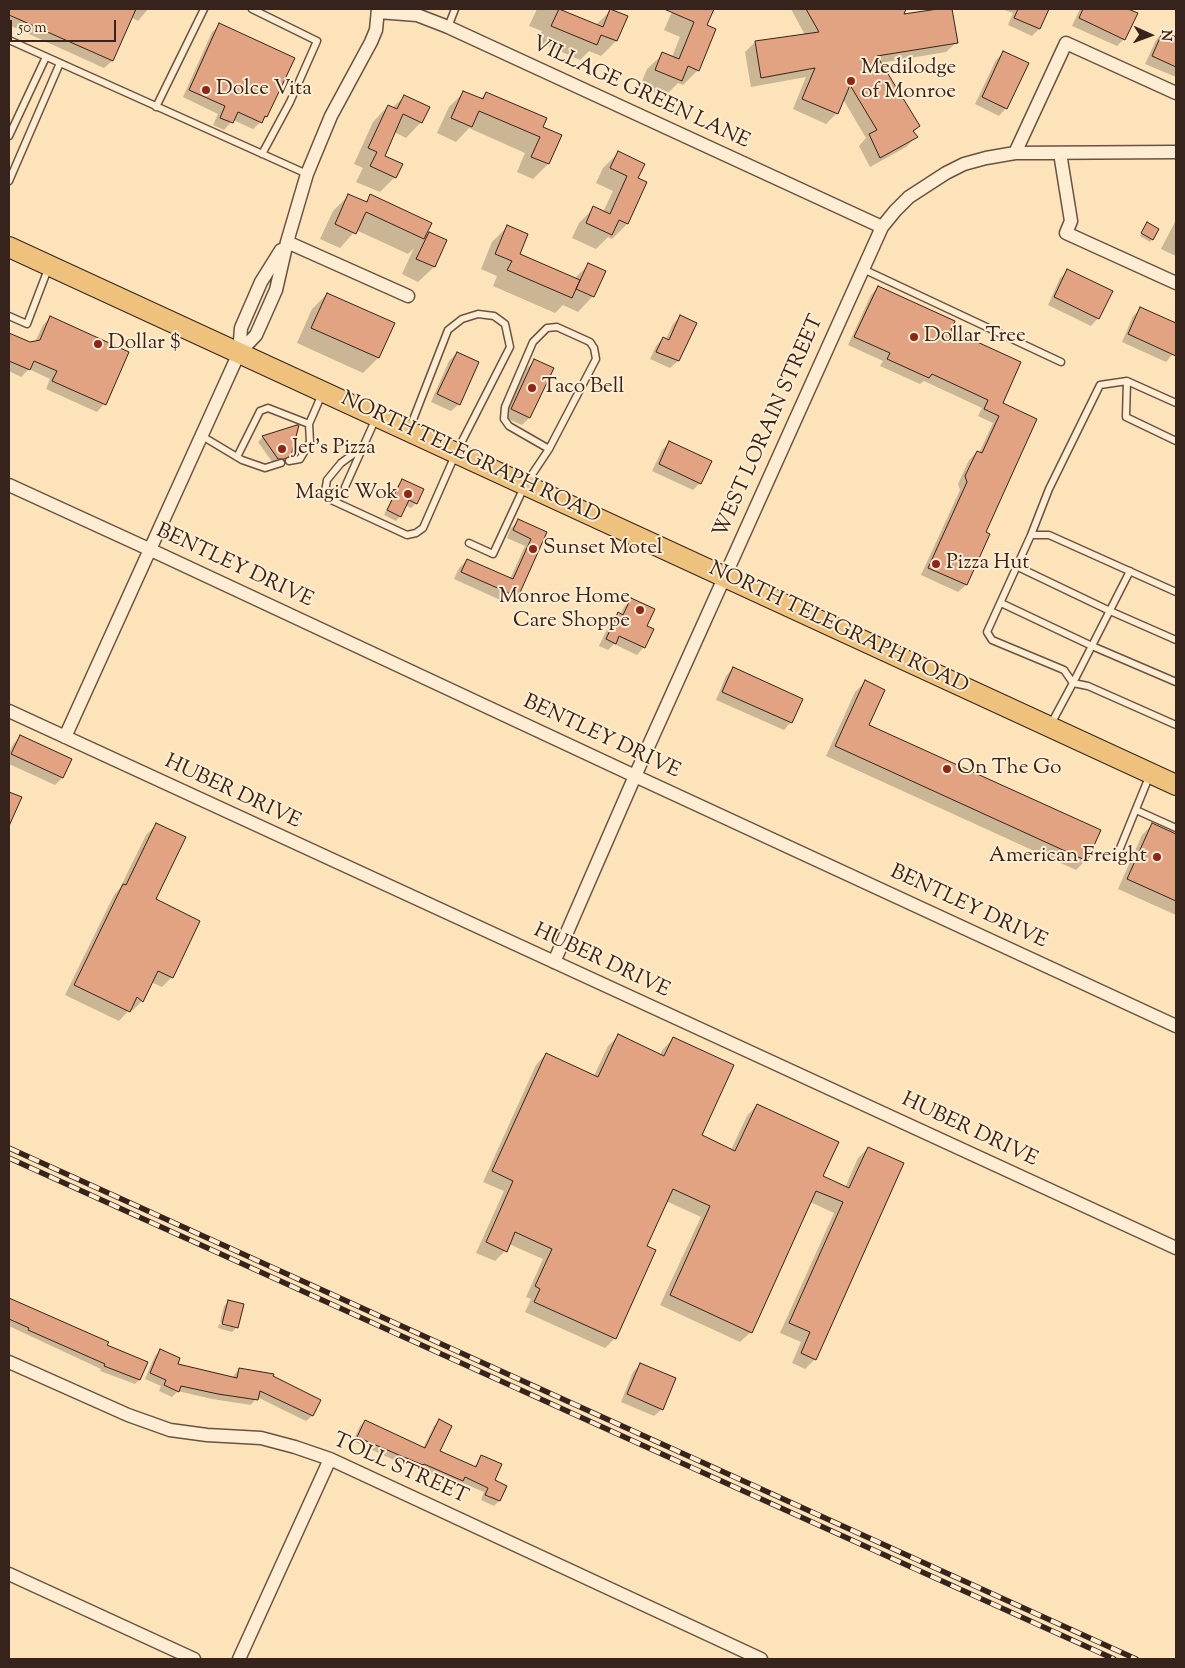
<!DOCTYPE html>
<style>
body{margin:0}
#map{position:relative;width:1185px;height:1668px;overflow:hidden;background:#fde3b9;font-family:"Sorts Mill Goudy",serif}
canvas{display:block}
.frame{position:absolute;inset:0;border:10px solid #36231b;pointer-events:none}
.north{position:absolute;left:1125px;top:10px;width:50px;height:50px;-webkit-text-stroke:4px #feedd2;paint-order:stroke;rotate:92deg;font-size:14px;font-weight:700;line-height:20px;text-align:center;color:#36231b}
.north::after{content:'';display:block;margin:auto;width:18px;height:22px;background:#36231b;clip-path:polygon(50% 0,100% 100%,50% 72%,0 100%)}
.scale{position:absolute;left:10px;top:20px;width:106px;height:22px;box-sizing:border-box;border:2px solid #36231b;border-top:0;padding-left:6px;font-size:15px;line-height:18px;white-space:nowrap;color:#36231b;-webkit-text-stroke:4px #feedd2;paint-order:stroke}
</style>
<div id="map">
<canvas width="1185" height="1668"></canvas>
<div class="frame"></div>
<div class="north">N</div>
<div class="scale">50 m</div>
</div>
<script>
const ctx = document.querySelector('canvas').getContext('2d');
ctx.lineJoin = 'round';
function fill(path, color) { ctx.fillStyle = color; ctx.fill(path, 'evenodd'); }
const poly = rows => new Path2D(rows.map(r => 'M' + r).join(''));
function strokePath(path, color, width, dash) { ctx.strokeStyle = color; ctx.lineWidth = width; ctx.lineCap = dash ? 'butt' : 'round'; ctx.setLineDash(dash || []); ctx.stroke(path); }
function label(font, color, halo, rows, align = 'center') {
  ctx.font = font + ' "Sorts Mill Goudy",serif'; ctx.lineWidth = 4; ctx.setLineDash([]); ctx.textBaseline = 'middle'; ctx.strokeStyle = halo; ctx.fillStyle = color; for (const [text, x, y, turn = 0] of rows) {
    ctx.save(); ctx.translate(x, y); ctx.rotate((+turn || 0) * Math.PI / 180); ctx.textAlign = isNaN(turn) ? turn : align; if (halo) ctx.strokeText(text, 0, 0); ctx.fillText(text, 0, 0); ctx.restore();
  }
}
const shadow = poly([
 [9,9,148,9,138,21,131,17,112,61,104,68,9,25],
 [537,9,564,9,563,11,596,25,611,10,626,17,616,41,601,56,589,51,580,60,537,41,542,31,529,26],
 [676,9,712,9,705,26,698,70,683,85,678,83,665,96,640,86,647,69,663,54,672,57,680,37,664,30,671,14],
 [791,9,905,9,902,16,950,9,957,42,946,52,880,63,919,126,913,132,916,137,906,147,870,167,859,146,866,138,843,99,836,114,826,124,793,109,806,77,751,87,745,52,755,42,805,35],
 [1002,9,1047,9,1039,29,1032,36,1008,25,1013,13],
 [1080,9,1125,9,1136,14,1124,39,1117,46,1072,26],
 [220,25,266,117,253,129,233,120,224,130,213,125,218,114,183,97,212,32],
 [1163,32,1176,38,1176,77,1145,64,1156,40],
 [1003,53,1006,108,999,116,975,104,996,60],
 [464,92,480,99,486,93,541,127,560,136,548,164,533,179,517,172,525,153,469,128,456,142,437,133,449,107],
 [404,97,421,122,406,138,394,132,383,156,395,177,380,192,356,182,363,168,354,164,373,122,388,106,392,108],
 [618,153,636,179,645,183,627,224,612,239,608,237,596,249,572,238,579,223,594,208,603,212,613,191,596,183,603,168],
 [349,195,364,203,371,196,430,223,423,239,429,233,445,241,434,267,418,282,402,274,414,248,408,254,356,230,340,248,320,239,333,211],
 [1176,220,1176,256,1161,249],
 [508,226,518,254,574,279,588,265,593,296,578,312,563,305,555,313,493,286,497,276,481,269,492,242],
 [1145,226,1158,230,1150,242,1140,236],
 [1068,271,1098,318,1091,326,1048,305,1060,278],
 [878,287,949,330,1001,404,984,533,988,535,966,585,958,592,921,575,960,490,958,484,969,460,977,452,979,453,993,423,978,416,982,408,924,381,920,384,880,366,883,361,848,345,871,295],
 [327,294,393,324,378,358,363,373,297,343,312,309],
 [1141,309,1176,325,1176,348,1173,354,1166,362,1122,342,1133,316],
 [680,317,695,324,678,361,670,368,650,359,656,346,663,338,666,339,673,324],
 [50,318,104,404,97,412,46,389,50,379,29,369,21,377,9,371,9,334,30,344,35,342,43,325],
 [457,353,459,404,451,411,431,402,449,361],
 [535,360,529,418,522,425,504,417,527,368],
 [297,427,290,455,279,464,273,463,258,442,263,437],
 [669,443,700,483,693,490,652,471,662,450],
 [402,480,416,503,411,508,405,505,400,516,396,521,384,515,398,485],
 [518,521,545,532,517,596,509,604,454,579,459,568,467,560,510,579,525,546,507,538,511,528],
 [631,600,646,627,644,647,637,655,614,644,608,650,599,646,611,621,618,614,620,615,624,607],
 [733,668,791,722,784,730,716,700,726,676],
 [865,682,868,725,1086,860,1076,870,826,756,855,692],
 [20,737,62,778,55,785,9,764,9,753,13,744],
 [156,825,154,900,172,977,162,987,151,982,142,1001,132,1011,130,1009,119,1021,65,995,114,895,120,888,146,835],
 [1152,825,1176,836,1176,915,1118,889,1142,835],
 [618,1036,660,1055,663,1049,673,1039,701,1136,731,1150,747,1116,757,1105,821,1177,845,1188,858,1158,868,1148,815,1359,805,1369,792,1363,801,1342,780,1333,834,1213,810,1202,751,1332,740,1342,660,1305,701,1217,666,1201,646,1247,615,1338,605,1348,525,1312,531,1299,526,1297,543,1259,509,1244,505,1251,495,1261,476,1253,504,1191,483,1182,536,1065,546,1054,594,1076,608,1046],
 [9,1300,107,1343,105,1346,139,1380,135,1384,100,1371,101,1369,9,1326],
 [229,1301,237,1327,232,1332,218,1328,219,1324,236,1328,236,1326,220,1322,224,1306],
 [161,1350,176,1365,233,1378,234,1375,239,1369,272,1377,319,1400,312,1416,306,1421,257,1397,251,1405,212,1399,178,1391,172,1397,159,1391,161,1386,145,1379,155,1356],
 [641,1364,662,1409,654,1416,621,1402,633,1372],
 [365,1421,423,1448,434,1426,439,1421,438,1451,474,1467,482,1456,493,1481,505,1486,499,1501,494,1506,481,1500,484,1492,460,1482,457,1485,418,1468,417,1469,394,1460,353,1441,360,1426]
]);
const building = poly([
 [9,9,136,9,113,61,9,15,9,9],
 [559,9,603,27,610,9,628,16,617,41,601,35,597,45,551,26,559,9],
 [664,9,714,9,707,25,716,29,699,71,688,66,682,81,655,70,662,52,679,59,694,22,664,9],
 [806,9,906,9,904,14,938,9,952,9,958,43,877,56,920,126,913,131,918,137,880,158,869,134,877,130,850,85,838,114,802,99,815,68,761,78,755,41,819,32,806,9],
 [1018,9,1049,9,1040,29,1014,18,1018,9],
 [1083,9,1128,9,1138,13,1125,40,1079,18,1083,9],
 [219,23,295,58,267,117,265,116,262,123,238,112,233,123,220,118,225,106,189,90,219,23],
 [1163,31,1176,37,1176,67,1152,56,1163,31],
 [1003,51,1029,63,1007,109,982,97,1003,51],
 [463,91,483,99,486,92,547,118,543,127,562,135,549,164,531,157,540,137,479,111,472,127,451,118,463,91],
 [404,95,430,107,422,123,403,114,385,156,403,164,396,178,370,166,377,152,368,148,388,105,397,109,404,95],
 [618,151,645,164,638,178,647,182,628,224,619,220,612,235,586,223,593,206,610,214,627,176,610,168,618,151],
 [348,194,367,202,370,194,432,223,424,239,366,212,356,234,335,224,348,194],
 [1147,222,1159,229,1153,240,1141,233,1147,222],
 [507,225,528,234,520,254,580,280,572,298,507,270,512,261,495,254,507,225],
 [429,232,447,240,435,267,416,259,429,232],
 [588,263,606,271,594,297,576,289,588,263],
 [1067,269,1113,291,1099,319,1054,297,1067,269],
 [878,286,955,321,951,330,1021,362,1003,403,1037,419,986,532,990,534,967,585,928,568,967,482,965,476,977,451,982,453,999,416,984,409,988,400,932,374,929,378,887,359,890,353,854,337,878,286],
 [327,293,395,323,379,358,311,328,327,293],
 [1140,307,1176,323,1176,356,1128,334,1140,307],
 [680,315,697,323,679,361,656,352,663,337,669,340,680,315],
 [50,316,129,352,106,405,52,381,57,371,34,361,30,370,9,361,9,333,30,342,40,340,50,316],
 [457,352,479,362,460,405,437,394,457,352],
 [534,359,554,368,530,418,511,409,534,359],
 [297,425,299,425,291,456,284,459,278,459,262,436,297,425],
 [669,441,712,461,701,484,659,464,669,441],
 [402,479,424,489,417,504,409,500,401,517,387,510,402,479],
 [518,519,547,532,518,597,461,572,467,559,513,579,531,539,513,530,518,519],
 [631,598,655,609,647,626,654,629,645,648,619,636,616,644,606,639,618,612,623,615,631,598],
 [733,667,803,699,792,723,722,692,733,667],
 [865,680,885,690,869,725,1101,830,1087,861,835,746,865,680],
 [20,735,72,759,63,778,11,754,20,735],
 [9,792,22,797,9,826,9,792],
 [156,823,186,837,156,899,200,921,173,978,158,971,143,1002,137,997,130,1012,74,985,123,884,126,885,156,823],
 [1152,823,1176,834,1176,901,1127,879,1152,823],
 [618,1034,664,1056,673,1037,734,1065,702,1135,735,1151,757,1104,839,1142,823,1176,849,1188,868,1147,904,1163,816,1360,801,1353,810,1332,789,1323,843,1202,816,1191,752,1333,670,1295,710,1206,673,1189,647,1246,656,1250,616,1339,534,1302,540,1289,535,1286,552,1249,515,1232,507,1252,486,1242,513,1181,492,1171,546,1053,598,1077,618,1034],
 [9,1298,109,1342,107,1345,148,1362,140,1380,104,1366,105,1364,28,1330,29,1328,9,1319,9,1298],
 [228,1300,244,1304,238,1328,222,1324,228,1300],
 [160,1349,180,1358,178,1364,237,1378,239,1368,274,1374,273,1376,321,1400,313,1416,260,1391,258,1400,218,1394,181,1386,179,1392,164,1385,166,1380,150,1373,160,1349],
 [640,1363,676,1378,663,1410,627,1394,640,1363],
 [439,1419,452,1426,440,1451,476,1467,481,1455,502,1464,495,1480,507,1486,500,1501,485,1495,488,1488,465,1477,463,1481,424,1464,423,1465,399,1455,357,1437,365,1420,425,1448,439,1419]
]);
const service = poly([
 [252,9,317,41,290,102,262,154],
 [448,27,455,9],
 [9,40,307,174],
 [156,107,204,9],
 [9,136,46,57],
 [9,181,60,63],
 [863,269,1061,362],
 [9,316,27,324,48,269],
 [1127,381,1126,417,1176,441],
 [202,436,242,460,265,468,281,463],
 [363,447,341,463,327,480,325,492,329,499,407,535,416,533,423,528,456,453,510,347,505,324,494,316,478,314,462,319,448,330,409,430],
 [237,457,260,411,268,408,309,424],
 [289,461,300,459,310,442,309,424,322,394],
 [345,487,376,418],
 [1031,535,1049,489,1100,385,1127,381,1176,403],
 [469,543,493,554,525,485,549,449,596,359,594,348,590,342,557,327,547,328,533,342,505,407,504,419,509,426,549,449],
 [1018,567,1110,611,1176,640],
 [1130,571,1073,683,1088,686,1176,725],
 [1001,603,1092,646,1176,682],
 [1051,724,1073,683,1064,670,992,640,987,632,1031,535,1049,535,1176,592],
 [1136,810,1176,828],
 [1116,858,1149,777]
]);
const minor = poly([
 [378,12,417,15,448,27,882,227],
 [1015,153,1066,43,1176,93],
 [1060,153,1071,221,1066,233,1176,283],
 [287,242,408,296],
 [239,353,241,328,261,282,281,250],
 [9,485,151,550,635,776,1176,1026],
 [9,711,1176,1248],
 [65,737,239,353,256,335,276,290,287,242,307,174,331,116,371,42,376,30,378,9],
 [554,962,635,776,882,227,895,211,909,197,946,173,964,164,986,158,1015,153,1176,152],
 [9,1362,128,1415,170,1430,207,1435,261,1438,295,1447,330,1459,761,1659],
 [9,1574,194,1659],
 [239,1659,330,1459]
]);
const primary = poly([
 [9,247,1176,785]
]);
const rail = poly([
 [9,1148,1136,1659],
 [9,1158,1114,1659]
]);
const markers = [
 [851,81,5,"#8f2418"],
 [206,90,5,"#8f2418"],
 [914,337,5,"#8f2418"],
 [98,344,5,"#8f2418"],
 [532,388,5,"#8f2418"],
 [282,449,5,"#8f2418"],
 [408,494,5,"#8f2418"],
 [533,549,5,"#8f2418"],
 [936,564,5,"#8f2418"],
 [640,610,5,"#8f2418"],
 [947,769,5,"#8f2418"],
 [1157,857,5,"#8f2418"]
];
const poiNames = [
 ["Medilodge",861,69],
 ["of Monroe",861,93],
 ["Dolce Vita",216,90],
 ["Dollar Tree",924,337],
 ["Dollar $",108,344],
 ["Taco Bell",542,388],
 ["Jet's Pizza",292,449],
 ["Magic Wok",398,494,"right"],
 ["Sunset Motel",543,549],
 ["Pizza Hut",946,564],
 ["Monroe Home",630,598,"right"],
 ["Care Shoppe",630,622,"right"],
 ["On The Go",957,769],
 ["American Freight",1147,857,"right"]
];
const streetNames = [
 ["VILLAGE GREEN LANE",640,94,25],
 ["WEST LORAIN STREET",770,427,-66],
 ["NORTH TELEGRAPH ROAD",470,459,25],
 ["BENTLEY DRIVE",234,567,25],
 ["NORTH TELEGRAPH ROAD",838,629,25],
 ["BENTLEY DRIVE",601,738,25],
 ["HUBER DRIVE",232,793,25],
 ["BENTLEY DRIVE",968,908,25],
 ["HUBER DRIVE",601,962,25],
 ["HUBER DRIVE",969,1131,25],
 ["TOLL STREET",400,1470,24]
];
fill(shadow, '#0003');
fill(building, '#e1a382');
strokePath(building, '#36231b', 1);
strokePath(service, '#685342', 9);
strokePath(minor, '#685342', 15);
strokePath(primary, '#36231b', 22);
strokePath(service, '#feedd2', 6);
strokePath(minor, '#feedd2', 12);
strokePath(primary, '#eec27c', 20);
strokePath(rail, '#36231b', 5.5);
strokePath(rail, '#feedd2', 4, [11]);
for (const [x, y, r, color] of markers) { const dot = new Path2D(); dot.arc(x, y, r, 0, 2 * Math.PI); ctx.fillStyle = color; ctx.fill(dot); strokePath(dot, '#feedd2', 2); }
label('21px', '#36231b', '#feedd2', poiNames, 'left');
label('21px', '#36231b', '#feedd2', streetNames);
</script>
